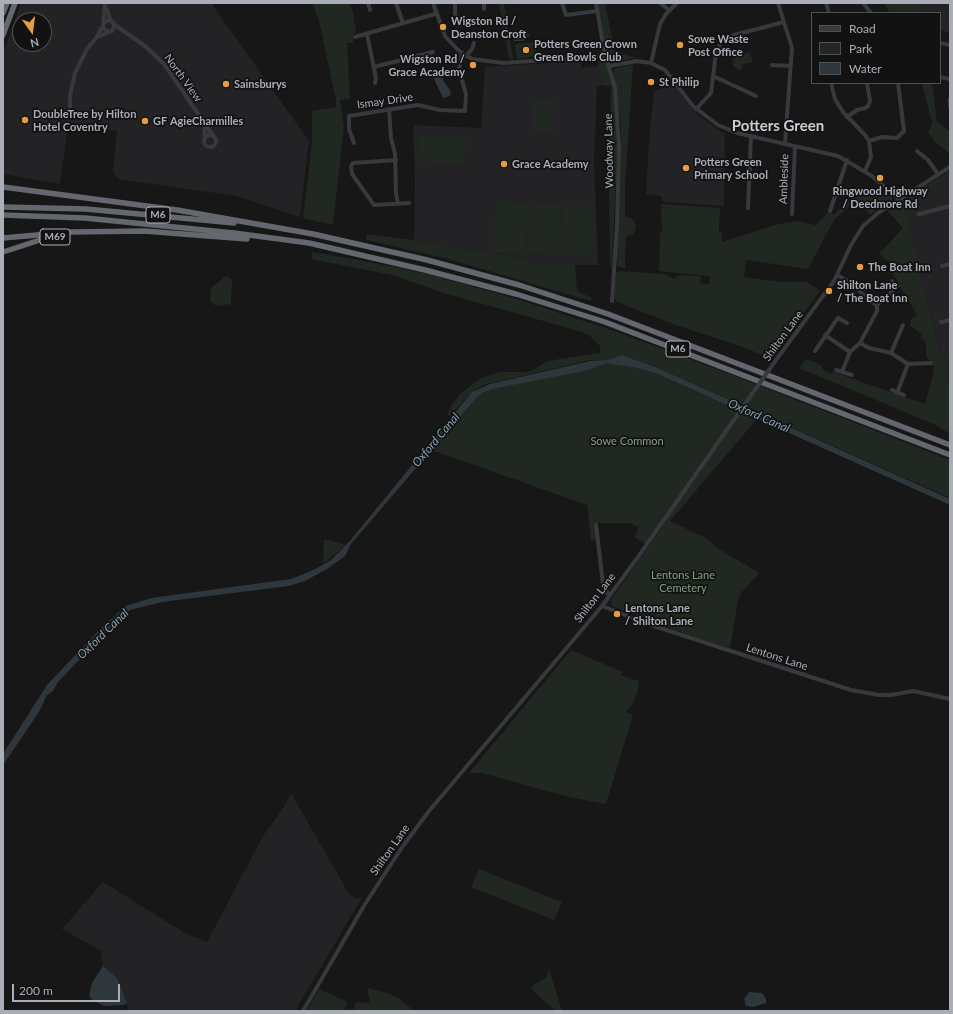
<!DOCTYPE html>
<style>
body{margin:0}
#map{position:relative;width:953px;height:1014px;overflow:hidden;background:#171718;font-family:Lato,sans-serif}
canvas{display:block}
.frame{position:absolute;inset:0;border:4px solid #aaafb7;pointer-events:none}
.legend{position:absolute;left:811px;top:12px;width:130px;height:72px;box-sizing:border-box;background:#121213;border:1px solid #4f5155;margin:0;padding:5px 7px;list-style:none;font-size:12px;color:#aaafb7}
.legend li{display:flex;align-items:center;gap:8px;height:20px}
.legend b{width:20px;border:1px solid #4f5155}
.north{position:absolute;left:12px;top:12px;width:40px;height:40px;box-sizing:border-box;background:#121213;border:1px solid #4f5155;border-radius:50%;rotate:166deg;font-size:11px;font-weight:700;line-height:16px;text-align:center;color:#aaafb7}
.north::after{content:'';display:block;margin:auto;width:14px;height:18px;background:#e69d41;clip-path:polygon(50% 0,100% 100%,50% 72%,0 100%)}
.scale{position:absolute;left:12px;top:984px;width:108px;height:18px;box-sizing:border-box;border:2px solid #aaafb7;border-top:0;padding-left:5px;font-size:12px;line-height:14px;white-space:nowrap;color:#aaafb7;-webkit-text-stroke:3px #121213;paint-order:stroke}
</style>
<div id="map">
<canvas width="953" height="1014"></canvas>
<div class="frame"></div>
<ul class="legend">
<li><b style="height:5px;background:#38393d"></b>Road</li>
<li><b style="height:11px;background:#212821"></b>Park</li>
<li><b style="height:11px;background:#2e373c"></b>Water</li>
</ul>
<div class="north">N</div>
<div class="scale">200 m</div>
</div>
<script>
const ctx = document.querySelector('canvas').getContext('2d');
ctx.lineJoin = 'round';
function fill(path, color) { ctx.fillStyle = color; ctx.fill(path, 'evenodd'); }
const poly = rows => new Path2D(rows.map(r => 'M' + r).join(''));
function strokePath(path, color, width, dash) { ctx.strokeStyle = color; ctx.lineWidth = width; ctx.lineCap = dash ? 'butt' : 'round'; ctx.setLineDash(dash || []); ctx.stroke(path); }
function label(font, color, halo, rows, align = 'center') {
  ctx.font = font + ' Lato,sans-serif'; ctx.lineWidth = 3.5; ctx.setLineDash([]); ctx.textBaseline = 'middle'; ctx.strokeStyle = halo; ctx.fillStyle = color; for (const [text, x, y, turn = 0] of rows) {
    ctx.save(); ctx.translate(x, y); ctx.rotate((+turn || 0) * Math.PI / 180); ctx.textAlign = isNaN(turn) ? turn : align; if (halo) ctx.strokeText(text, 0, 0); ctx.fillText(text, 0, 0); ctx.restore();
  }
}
const built = poly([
 [21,3,211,3,309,141,300,217,237,196,118,179,113,172,117,131,68,125,60,184,3,174,3,54],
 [20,20,44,20,44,44,20,44],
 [919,3,950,3,950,33,940,30,940,13,922,13],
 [581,61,581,68,599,66,601,85,597,86,594,160,598,265,540,265,518,257,414,240,415,182,413,125,481,128,485,67],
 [673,85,698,115,725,134,724,206,664,202,661,196,646,194,649,141,654,91],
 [950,175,950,412,948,355,940,353,908,221,924,197],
 [291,793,349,894,356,899,363,896,295,1011,129,1011,117,978,103,966,101,951,62,929,103,882,183,932,207,942,263,836,284,807]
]);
const green = poly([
 [312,3,349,3,353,12,356,33,353,34,353,43,347,43,350,98,340,100,344,127,333,225,303,218,312,141,312,111,336,107,336,100,319,21],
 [499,3,504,3,513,59,509,58],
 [598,3,605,3,615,52,636,58,613,62,610,61,604,40],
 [885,3,919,3,922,13,890,13,884,4],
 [535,42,537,56,517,59,515,44],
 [750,52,753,62,743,64,741,71,733,66,733,59,737,56],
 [598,60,606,62,613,86,616,119,617,151,612,267,610,266,609,173,611,86,601,85],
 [633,64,625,185,625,216,634,220,636,226,634,233,626,237,625,268,618,267,617,263,621,126,613,69],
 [922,83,932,83,937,122,950,131,950,154,935,142,928,132,932,123],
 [533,99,554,99,554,133,533,133],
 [419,135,466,137,464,165,417,162],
 [948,172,950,172,950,175,924,197,908,221,940,353,948,355,950,434,934,424,799,368,806,359,821,365,823,370,832,374,833,372,925,404,934,371,933,363,926,357,926,344,925,341,921,339,922,334,910,326,911,319,917,315,890,269,893,265,879,254,903,228,887,210],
 [879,191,890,194,892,196,892,200,870,215,856,200,834,220,808,269,746,260,744,277,781,282,807,282,820,291,771,359,746,348,676,325,617,302,616,299,614,298,616,273,618,271,664,274,674,279,679,275,701,276,700,283,709,284,710,276,659,271,660,233,662,233,661,204,720,208,719,232,722,233,722,242,778,224,797,221,815,225,828,213,834,214,851,200,865,192,872,195,876,195],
 [496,201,528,203,525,253,493,252],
 [530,204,561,205,559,255,528,253],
 [563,205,593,207,591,256,560,254],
 [366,234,414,240,518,257,540,265,575,265,577,291,592,298,590,301,445,258,366,240],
 [312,252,359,260,428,274,514,298,617,332,727,373,950,460,950,498,658,368,622,355,605,360,590,360,483,385,472,392,450,416,447,415,452,404,461,393,481,378,500,372,527,372,535,369,547,361,600,353,600,346,590,336,579,331,447,294,392,275,311,259],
 [226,276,232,279,231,304,216,306,210,301,211,288],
 [599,362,632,363,757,419,670,521,708,539,716,547,759,573,741,593,738,600,730,648,698,638,612,606,611,600,667,520,665,519,647,545,634,537,639,527,629,523,598,523,600,539,591,540,587,505,429,449,478,392],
 [324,539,346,545,323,564],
 [571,650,623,672,621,675,630,679,639,681,637,693,632,704,626,712,633,715,606,804,569,797,482,773,469,773],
 [479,869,562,902,554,920,471,887],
 [549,968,550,972,562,1011,556,1011,545,1002,530,987,547,977],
 [367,988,384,992,399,998,414,1011,352,1011,357,1002,370,1003],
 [319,989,348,1002,344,1011,307,1011]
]);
const water = poly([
 [522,33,530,35,523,41,514,41,513,35],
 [442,73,443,80,451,92,450,96,443,98,433,77],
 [622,355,658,368,950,499,950,505,655,373,637,368,607,363,584,371,497,388,483,392,476,398,351,544,345,556,327,569,305,581,289,586,162,602,130,610,101,637,58,682,53,691,47,695,39,712,3,765,3,754,47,685,102,627,126,606,151,598,291,579,311,571,330,561,349,542,472,392,490,384,590,361,607,360],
 [103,966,117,978,127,1003,124,1005,104,1006,91,999,89,995,92,983],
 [749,992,762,993,766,999,766,1003,754,1007,746,1006,744,999]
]);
const minor = poly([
 [368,3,370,10],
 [396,3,403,23],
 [433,3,445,36,458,50,472,59,503,63,606,56],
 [455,3,455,15,459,19],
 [484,3,484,9],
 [562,3,566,15,597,11],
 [596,3,604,50,615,88,619,145,617,226,612,301],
 [660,3,669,10],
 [778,3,792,48,785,143],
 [826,3,829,13],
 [863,3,871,13],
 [106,8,111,21],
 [105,22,109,20,113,22,114,27,112,31,108,32,103,28,105,3],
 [115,25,145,46,164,64,214,137],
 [460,25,459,19,464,17],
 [367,34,376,78,375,83],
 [355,37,435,14],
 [96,38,108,32],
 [940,43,950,45],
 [466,56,472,49,474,43],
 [651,63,660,24,666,14,677,3],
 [772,65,791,66],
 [609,66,637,61,651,63,665,70,693,106,718,125,737,133,838,156,872,176,900,200],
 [374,67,433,52],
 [713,76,756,96],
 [940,77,950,79],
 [831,83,835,99,843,112,865,135,869,141,871,157,865,171],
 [950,99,950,106],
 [389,109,391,138,395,153,396,194,398,203],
 [696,109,711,93,716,52,722,41,734,35,784,22],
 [70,110,70,96,75,73,87,49,96,38,103,26],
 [847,117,857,110,865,108,868,106,870,101,867,83],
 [204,122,205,138],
 '204 141a6 6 0 1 1 12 0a6 6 0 1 1-12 0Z',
 [869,141,882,137,897,138,904,131,898,83],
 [354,143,349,129,349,116,418,105,440,110,465,111,466,94,459,70,462,53],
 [917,151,928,160,938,174],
 [396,160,353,163,351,166,352,174,374,205,409,203],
 [748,208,751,136],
 [830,211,847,160],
 [792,214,795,146],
 [919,214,950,206],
 [942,266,950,264],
 [837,275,854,285,867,299,877,305],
 [892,281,896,287],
 [941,322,950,320],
 [825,335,850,352],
 [860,343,869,348,891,353,908,364,931,363],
 [815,351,838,318,847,323],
 [891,353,903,325],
 [776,360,834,281,851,245,863,226,878,213,950,167],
 [836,370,852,375],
 [842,372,850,352,860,343,877,311,877,305,898,286],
 [892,390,904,395],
 [897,393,908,364],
 [596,525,603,584,609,596],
 [602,606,651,625,851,690,879,695,891,695,913,691,950,699],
 [303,1011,365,904,403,846,429,811,602,606,638,557,752,394]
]);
const highway = poly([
 [3,13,7,3],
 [3,35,15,3],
 [3,187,177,210,313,234,427,260,519,285,608,314,950,445],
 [3,207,86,209,234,223],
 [3,215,85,218,234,233,309,243,425,270,516,294,605,322,950,455],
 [3,238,71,232,144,231,247,239],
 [3,252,40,240,62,236]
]);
const minorBridge = poly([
 [752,394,776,360]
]);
const markers = [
 [443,27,4,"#e69d41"],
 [680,45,4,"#e69d41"],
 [526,50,4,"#e69d41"],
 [473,65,4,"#e69d41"],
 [651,82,4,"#e69d41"],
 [226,84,4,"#e69d41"],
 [25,120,4,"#e69d41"],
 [145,121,4,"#e69d41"],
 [504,164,4,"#e69d41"],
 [686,168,4,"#e69d41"],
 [880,178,4,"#e69d41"],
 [860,267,4,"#e69d41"],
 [829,291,4,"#e69d41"],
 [617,614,4,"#e69d41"]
];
const shields = [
 [158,215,24],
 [55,237,30],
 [678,349,24]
];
const shieldNames = [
 ["M6",158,215],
 ["M69",55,237],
 ["M6",678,349]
];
const poiNames = [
 ["Wigston Rd /",451,21],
 ["Deanston Croft",451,34],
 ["Sowe Waste",688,39],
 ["Post Office",688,52],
 ["Potters Green Crown",534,44],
 ["Green Bowls Club",534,57],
 ["Wigston Rd /",465,59,"right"],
 ["Grace Academy",465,72,"right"],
 ["St Philip",659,82],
 ["Sainsburys",234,84],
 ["DoubleTree by Hilton",33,114],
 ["Hotel Coventry",33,127],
 ["GF AgieCharmilles",153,121],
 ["Potters Green",694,162],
 ["Primary School",694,175],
 ["Grace Academy",512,164],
 ["Ringwood Highway",880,191,"center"],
 ["/ Deedmore Rd",880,204,"center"],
 ["The Boat Inn",868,267],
 ["Shilton Lane",837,285],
 ["/ The Boat Inn",837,298],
 ["Lentons Lane",625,608],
 ["/ Shilton Lane",625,621]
];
const streetNames = [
 ["North View",183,78,54],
 ["Ismay Drive",385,101,-8],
 ["Woodway Lane",609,151,-91],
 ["Ambleside",784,179,-88],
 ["Shilton Lane",783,336,-54],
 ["Shilton Lane",595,598,-52],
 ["Lentons Lane",777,657,18],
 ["Shilton Lane",390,850,-55]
];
const parkNames = [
 ["Sowe Common",627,441],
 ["Lentons Lane",683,575],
 ["Cemetery",683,588]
];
const waterNames = [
 ["Oxford Canal",759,416,24],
 ["Oxford Canal",436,440,-50],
 ["Oxford Canal",103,634,-44]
];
const districtNames = [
 ["Potters Green",778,126]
];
fill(built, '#232325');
fill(green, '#212821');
fill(water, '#2e373c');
strokePath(minor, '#38393d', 4);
strokePath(highway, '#64686e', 5.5);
strokePath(minorBridge, '#38393d', 4);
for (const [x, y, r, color] of markers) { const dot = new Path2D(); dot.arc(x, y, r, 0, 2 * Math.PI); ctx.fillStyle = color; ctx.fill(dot); strokePath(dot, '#121213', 1.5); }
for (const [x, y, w] of shields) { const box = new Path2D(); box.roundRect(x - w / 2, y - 8, w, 16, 3); ctx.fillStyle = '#121213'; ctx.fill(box); strokePath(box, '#aaafb7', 1); }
label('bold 10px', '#aaafb7', null, shieldNames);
label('bold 11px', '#aaafb7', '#121213', poiNames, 'left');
label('11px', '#aaafb7', '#121213', streetNames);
label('11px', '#83a182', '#121213', parkNames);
label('italic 12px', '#83a0b0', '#121213', waterNames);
label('bold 15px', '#caced4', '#121213', districtNames);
</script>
